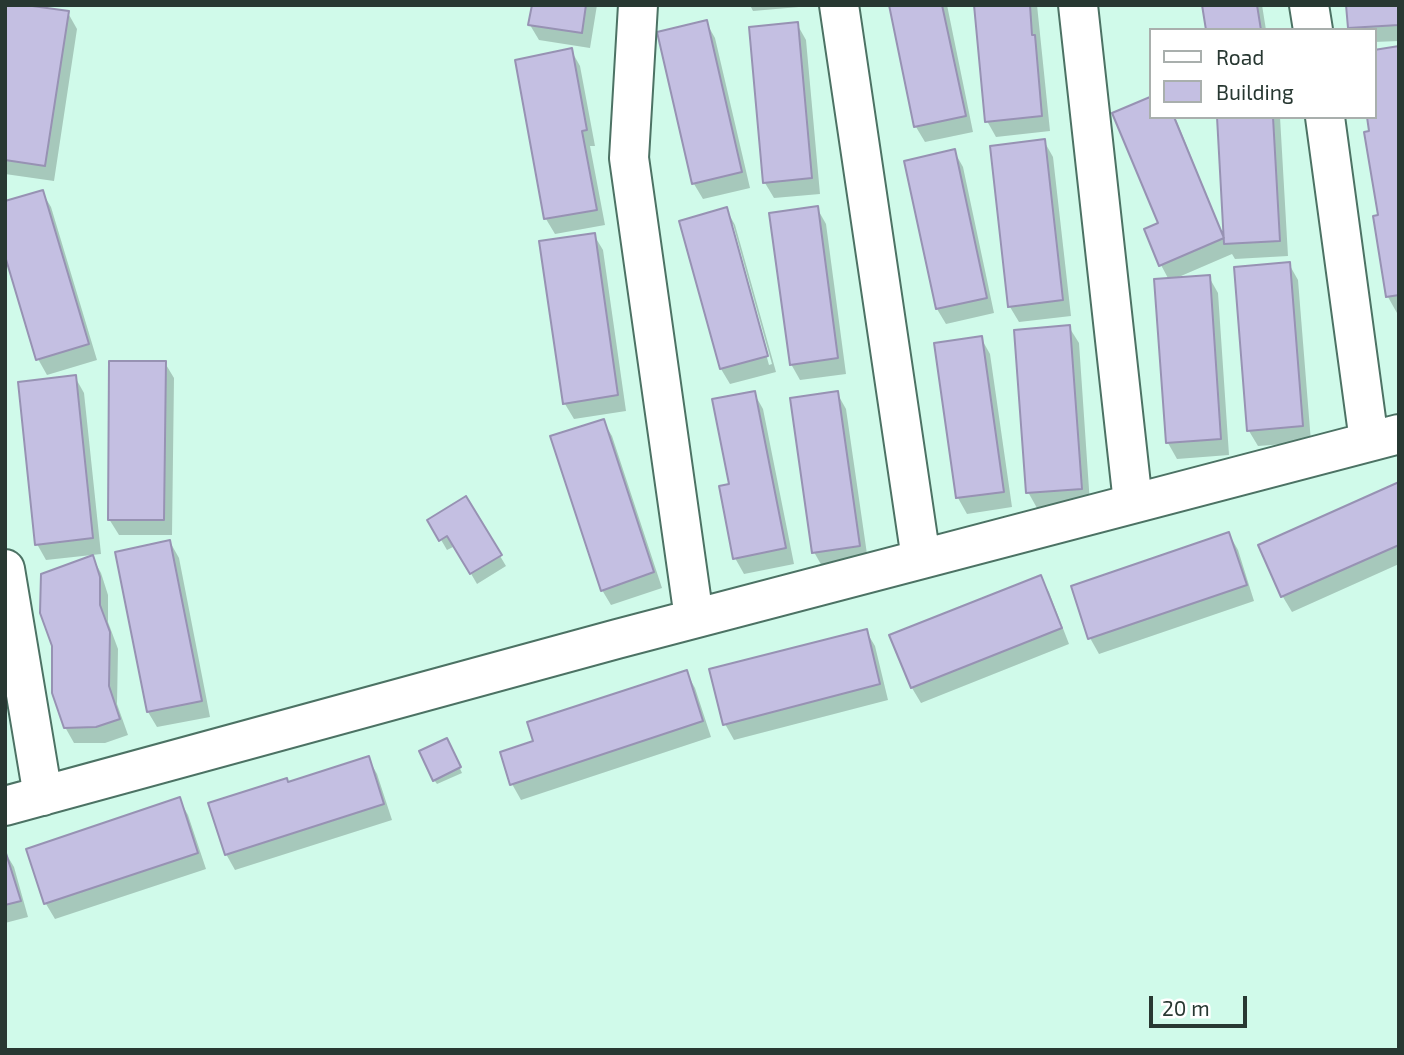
<!DOCTYPE html>
<style>
body{margin:0}
#map{position:relative;width:1404px;height:1055px;overflow:hidden;background:#d0faea;font-family:"Exo 2",sans-serif}
canvas{display:block}
.frame{position:absolute;inset:0;border:7px solid #283832;pointer-events:none}
.legend{position:absolute;left:1149px;top:28px;width:228px;height:91px;box-sizing:border-box;background:#fff;border:2px solid #a9afad;margin:0;padding:9px 12px;list-style:none;font-size:21px;color:#283832}
.legend li{display:flex;align-items:center;gap:14px;height:35px}
.legend b{width:35px;border:2px solid #a9afad}
.scale{position:absolute;left:1149px;top:996px;width:98px;height:32px;box-sizing:border-box;border:4px solid #283832;border-top:0;padding-left:9px;font-size:21px;line-height:24px;white-space:nowrap;color:#283832;-webkit-text-stroke:5px #fff;paint-order:stroke}
</style>
<div id="map">
<canvas width="1404" height="1055"></canvas>
<div class="frame"></div>
<ul class="legend">
<li><b style="height:9px;background:#fff"></b>Road</li>
<li><b style="height:19px;background:#c4bfe2"></b>Building</li>
</ul>
<div class="scale">20 m</div>
</div>
<script>
const ctx = document.querySelector('canvas').getContext('2d');
ctx.lineJoin = 'round';
function fill(path, color) { ctx.fillStyle = color; ctx.fill(path, 'evenodd'); }
const poly = rows => new Path2D(rows.map(r => 'M' + r).join(''));
function strokePath(path, color, width, dash) { ctx.strokeStyle = color; ctx.lineWidth = width; ctx.lineCap = dash ? 'butt' : 'round'; ctx.setLineDash(dash || []); ctx.stroke(path); }
const shadow = poly([
 [533,5,597,5,590,48,539,40,530,25],
 [750,5,799,5,799,7,753,11],
 [891,5,947,5,973,132,925,142,916,127],
 [976,5,1037,5,1050,131,996,137,987,121],
 [1204,5,1262,5,1266,30,1208,30],
 [1399,5,1399,41,1374,42,1374,30,1351,30,1350,28],
 [68,13,77,29,54,181,5,174,5,42],
 [706,22,715,38,750,188,703,199,694,184],
 [797,24,806,40,820,194,774,198,765,183],
 [571,50,580,66,595,146,590,146,605,225,555,234,546,219,517,61],
 [1399,50,1399,312,1397,313,1388,297,1375,217,1380,216,1371,132,1374,117],
 [1150,99,1150,117,1175,117,1225,240,1219,117,1280,117,1288,256,1235,259,1232,254,1174,279,1209,277,1218,293,1229,455,1177,459,1168,443,1169,280,1161,265,1160,224,1115,114],
 [1044,141,1053,157,1071,316,1019,322,1010,307],
 [954,151,963,167,994,313,946,324,937,309],
 [42,192,51,207,97,360,47,375,38,359],
 [817,208,826,224,846,374,800,380,791,364],
 [726,209,735,225,776,372,730,384,721,369,681,222],
 [730,224,733,224,772,364,769,365],
 [594,235,603,250,626,411,574,419,565,404],
 [1289,264,1298,280,1311,442,1258,446,1249,431],
 [1069,327,1079,343,1090,504,1037,508,1028,492],
 [981,338,990,354,1012,507,967,514,958,498,936,345],
 [165,363,174,378,172,535,119,535,109,519],
 [75,377,84,393,101,554,46,560,37,544],
 [754,393,763,409,794,564,744,574,735,558,731,485],
 [837,393,846,409,868,561,823,568,814,552],
 [603,421,612,436,662,588,611,605,602,590],
 [1399,484,1399,564,1292,612,1283,597,1260,546],
 [466,499,506,566,477,584,455,546,447,550,430,521],
 [1229,534,1238,550,1254,601,1099,654,1090,638],
 [170,542,179,558,210,717,157,727,148,712],
 [92,557,101,573,108,595,108,622,118,649,117,704,128,735,105,743,74,743,65,727],
 [1040,577,1049,592,1069,644,921,703,912,688,892,636],
 [866,631,875,646,888,700,734,740,725,724],
 [686,672,695,688,711,737,521,800,512,784,536,742],
 [449,745,462,773,437,784,434,780],
 [368,758,377,774,392,820,235,870,226,854,288,784],
 [179,799,188,815,206,869,55,919,46,904,28,850],
 [5,852,14,867,28,917,5,923]
]);
const building = poly([
 [5,5,25,5,69,11,45,166,5,160,5,5],
 [532,5,586,5,582,33,528,25,532,5],
 [889,5,942,5,966,116,914,127,889,5],
 [974,5,1030,5,1032,35,1035,35,1042,116,985,122,974,5],
 [1202,5,1257,5,1261,30,1206,30,1202,5],
 [1346,5,1399,5,1399,25,1348,28,1346,5],
 [707,20,742,172,692,184,657,32,707,20],
 [798,22,812,178,763,183,749,27,798,22],
 [1399,46,1399,295,1386,297,1373,216,1378,215,1364,132,1369,131,1367,117,1374,117,1374,50,1399,46],
 [572,48,587,130,582,131,597,210,544,219,515,60,572,48],
 [1150,97,1150,117,1174,117,1224,238,1159,266,1144,229,1158,223,1112,113,1150,97],
 [1217,117,1273,117,1280,241,1224,244,1217,117],
 [1045,139,1063,300,1008,307,990,146,1045,139],
 [955,149,987,298,936,309,904,161,955,149],
 [43,190,89,344,36,360,5,256,5,201,43,190],
 [818,206,838,358,790,365,769,213,818,206],
 [727,207,768,356,720,369,679,221,727,207],
 [595,233,618,395,563,404,539,241,595,233],
 [1290,262,1303,426,1247,431,1234,267,1290,262],
 [1210,275,1221,439,1166,443,1154,279,1210,275],
 [1070,325,1082,489,1026,493,1014,330,1070,325],
 [982,336,1004,492,956,498,934,343,982,336],
 [109,361,166,361,164,520,108,520,109,361],
 [76,375,93,538,35,545,18,382,76,375],
 [755,391,786,548,733,559,719,486,729,484,712,399,755,391],
 [838,391,860,546,812,553,790,398,838,391],
 [604,419,654,572,601,591,550,436,604,419],
 [1399,482,1399,545,1281,597,1258,545,1399,482],
 [466,496,502,555,470,574,447,536,439,541,427,520,466,496],
 [1229,532,1247,585,1088,639,1071,586,1229,532],
 [170,540,202,701,147,712,115,552,170,540],
 [93,555,100,577,100,605,110,632,109,686,120,719,96,727,64,728,52,693,52,646,40,613,41,574,93,555],
 [1041,575,1062,628,911,688,889,635,1041,575],
 [867,629,880,684,723,725,709,669,867,629],
 [687,670,703,721,510,785,500,752,533,741,527,722,687,670],
 [447,738,461,767,433,781,419,751,447,738],
 [369,756,384,804,225,855,208,803,287,778,288,782,369,756],
 [180,797,198,853,44,904,26,849,180,797],
 [5,850,21,901,5,905,5,850]
]);
const street = poly([
 [638,5,629,158,694,618],
 [839,5,921,559],
 [1078,5,1133,503],
 [1309,5,1313,30],
 [1325,117,1369,441],
 [5,569,43,796],
 [5,806,617,639,1399,434]
]);
fill(shadow, '#0003');
fill(building, '#c4bfe2');
strokePath(building, '#9792b3', 2);
strokePath(street, '#4c7264', 42);
strokePath(street, '#fff', 38);
</script>
